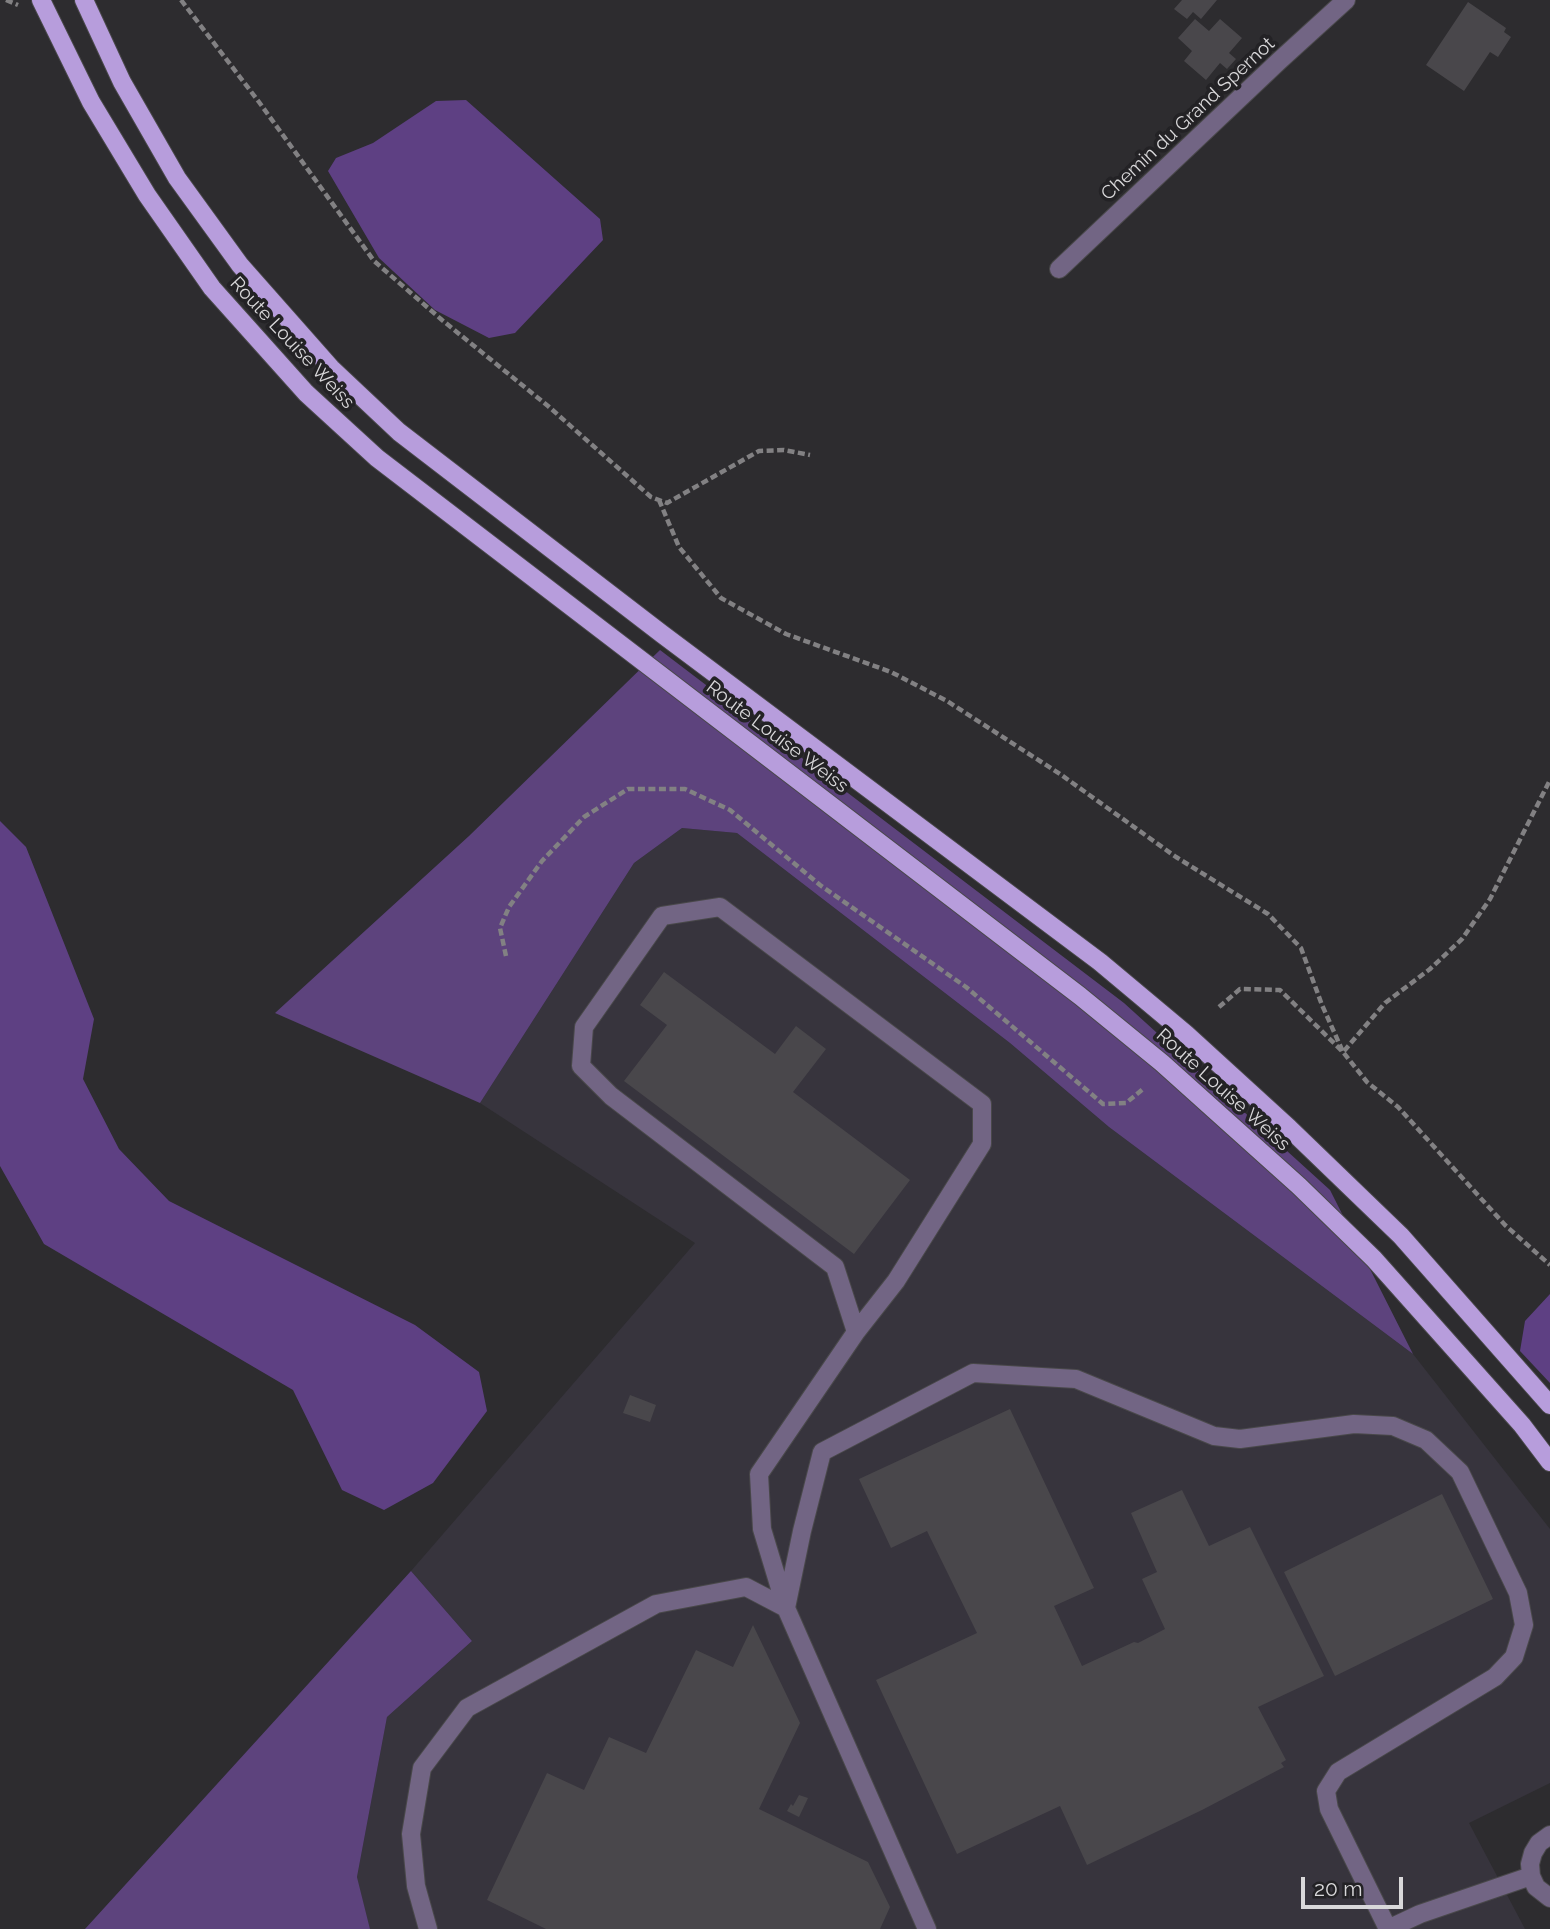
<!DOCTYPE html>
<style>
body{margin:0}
#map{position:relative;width:1550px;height:1929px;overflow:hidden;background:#2d2c2f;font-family:Raleway,sans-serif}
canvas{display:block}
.scale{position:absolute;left:1301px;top:1877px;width:102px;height:32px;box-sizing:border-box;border:4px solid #d9d8da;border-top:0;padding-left:9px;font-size:21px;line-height:24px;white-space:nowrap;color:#d9d8da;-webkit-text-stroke:5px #232225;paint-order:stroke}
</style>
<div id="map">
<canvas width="1550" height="1929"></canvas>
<div class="scale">20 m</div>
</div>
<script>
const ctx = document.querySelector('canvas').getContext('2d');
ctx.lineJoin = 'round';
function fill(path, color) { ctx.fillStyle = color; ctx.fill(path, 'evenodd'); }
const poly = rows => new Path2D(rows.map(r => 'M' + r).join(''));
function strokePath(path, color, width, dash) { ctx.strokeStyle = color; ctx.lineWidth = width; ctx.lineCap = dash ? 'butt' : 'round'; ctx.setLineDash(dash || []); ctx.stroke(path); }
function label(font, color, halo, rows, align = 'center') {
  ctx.font = font + ' Raleway,sans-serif'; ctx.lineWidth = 7; ctx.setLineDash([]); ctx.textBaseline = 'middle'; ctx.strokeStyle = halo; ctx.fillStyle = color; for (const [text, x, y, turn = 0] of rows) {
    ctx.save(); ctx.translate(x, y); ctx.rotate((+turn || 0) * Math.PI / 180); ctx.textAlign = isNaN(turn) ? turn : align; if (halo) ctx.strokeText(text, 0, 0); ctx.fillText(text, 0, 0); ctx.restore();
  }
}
const built = poly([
 [682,828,737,833,1010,1043,1109,1127,1413,1354,1550,1529,1550,1783,1469,1823,1525,1929,370,1929,357,1877,387,1717,472,1641,411,1571,695,1243,480,1103,634,863]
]);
const green = poly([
 [660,650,1124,1003,1330,1190,1413,1354,1109,1127,1010,1043,737,833,682,828,634,863,480,1103,275,1013,469,836],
 [411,1571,472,1641,387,1717,357,1877,370,1929,85,1929]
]);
const forest = poly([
 [466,100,600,219,603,240,515,333,489,338,435,310,379,258,328,171,336,158,373,143,436,101],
 [0,821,26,847,94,1019,83,1079,119,1149,169,1201,415,1325,479,1372,487,1411,433,1483,384,1510,342,1490,293,1390,44,1244,0,1166],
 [1550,1294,1550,1383,1520,1351,1525,1321]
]);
const building = poly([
 [1182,0,1217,0,1201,19,1193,12,1187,19,1174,9],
 [1468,2,1506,28,1504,32,1511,37,1498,57,1490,52,1464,91,1426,65],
 [1195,19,1209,31,1220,19,1242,38,1229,53,1236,59,1227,69,1220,63,1206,80,1184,61,1192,51,1178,38],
 [664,972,775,1054,796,1026,826,1049,793,1092,910,1180,854,1254,624,1081,667,1025,640,1005],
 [630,1395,656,1405,650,1422,623,1413],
 [1010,1409,1094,1588,1054,1606,1082,1666,1134,1642,1138,1643,1165,1629,1142,1579,1157,1572,1131,1513,1182,1490,1209,1546,1250,1527,1324,1676,1258,1707,1286,1760,1281,1763,1284,1767,1202,1810,1087,1865,1060,1806,957,1854,876,1680,977,1633,927,1531,891,1548,859,1479],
 [1442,1494,1493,1599,1335,1676,1284,1572],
 [753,1625,800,1723,759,1809,868,1862,890,1907,880,1929,546,1929,487,1900,547,1773,584,1790,609,1737,646,1753,696,1650,733,1667],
 [799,1795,808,1798,799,1817,787,1811,791,1804,793,1806]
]);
const path = poly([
 [6,0,18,5],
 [181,0,259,102,374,261,442,320,548,406,651,497,667,503,759,451,784,450,810,455],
 [659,500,679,547,721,598,786,634,891,672,947,701,1060,774,1176,857,1268,914,1301,948,1322,1005,1343,1052],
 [506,956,500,928,509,907,542,861,584,817,628,789,685,789,730,810,820,885,966,987,1103,1104,1126,1103,1143,1089],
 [1219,1007,1240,989,1280,990,1343,1052,1367,1082,1398,1107,1505,1225,1550,1265],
 [1344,1051,1385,1003,1430,969,1462,939,1490,899,1550,780]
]);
const minor = poly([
 [1059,269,1279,61,1346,0],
 [785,1605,762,1529,759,1474,856,1332,896,1281,982,1144,982,1104,720,907,662,916,584,1027,581,1066,611,1096,835,1267,856,1332],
 [1550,1835,1539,1843,1533,1853,1530,1864,1531,1876,1536,1887,1550,1898],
 [428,1929,416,1886,411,1834,422,1768,467,1708,656,1604,746,1587,786,1608],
 [927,1929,786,1608,802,1531,822,1452,973,1373,1076,1379,1214,1436,1240,1439,1354,1424,1393,1426,1426,1440,1460,1472,1518,1593,1524,1625,1514,1657,1495,1677,1338,1772,1326,1791,1329,1809,1388,1929],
 [1388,1929,1420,1914,1531,1876]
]);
const major = poly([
 [41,0,91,102,147,195,212,288,306,393,377,458,1080,996,1162,1063,1299,1186,1374,1259,1522,1425,1550,1462],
 [84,0,122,82,177,178,240,265,331,368,399,432,662,634,1100,962,1186,1034,1289,1128,1401,1236,1550,1405]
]);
const streetNames = [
 ["Chemin du Grand Spernot",1188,119,-43],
 ["Route Louise Weiss",292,343,47],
 ["Route Louise Weiss",777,737,37],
 ["Route Louise Weiss",1223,1090,42]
];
fill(built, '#37343d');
fill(green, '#5d437d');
fill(forest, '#5e4083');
fill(building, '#49474b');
strokePath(minor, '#49484a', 20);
strokePath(major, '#49484a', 20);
strokePath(path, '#828183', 4.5, [7, 3.5]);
strokePath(minor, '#726584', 18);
strokePath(major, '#b79ddc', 18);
label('19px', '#d9d8da', '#232225', streetNames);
</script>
